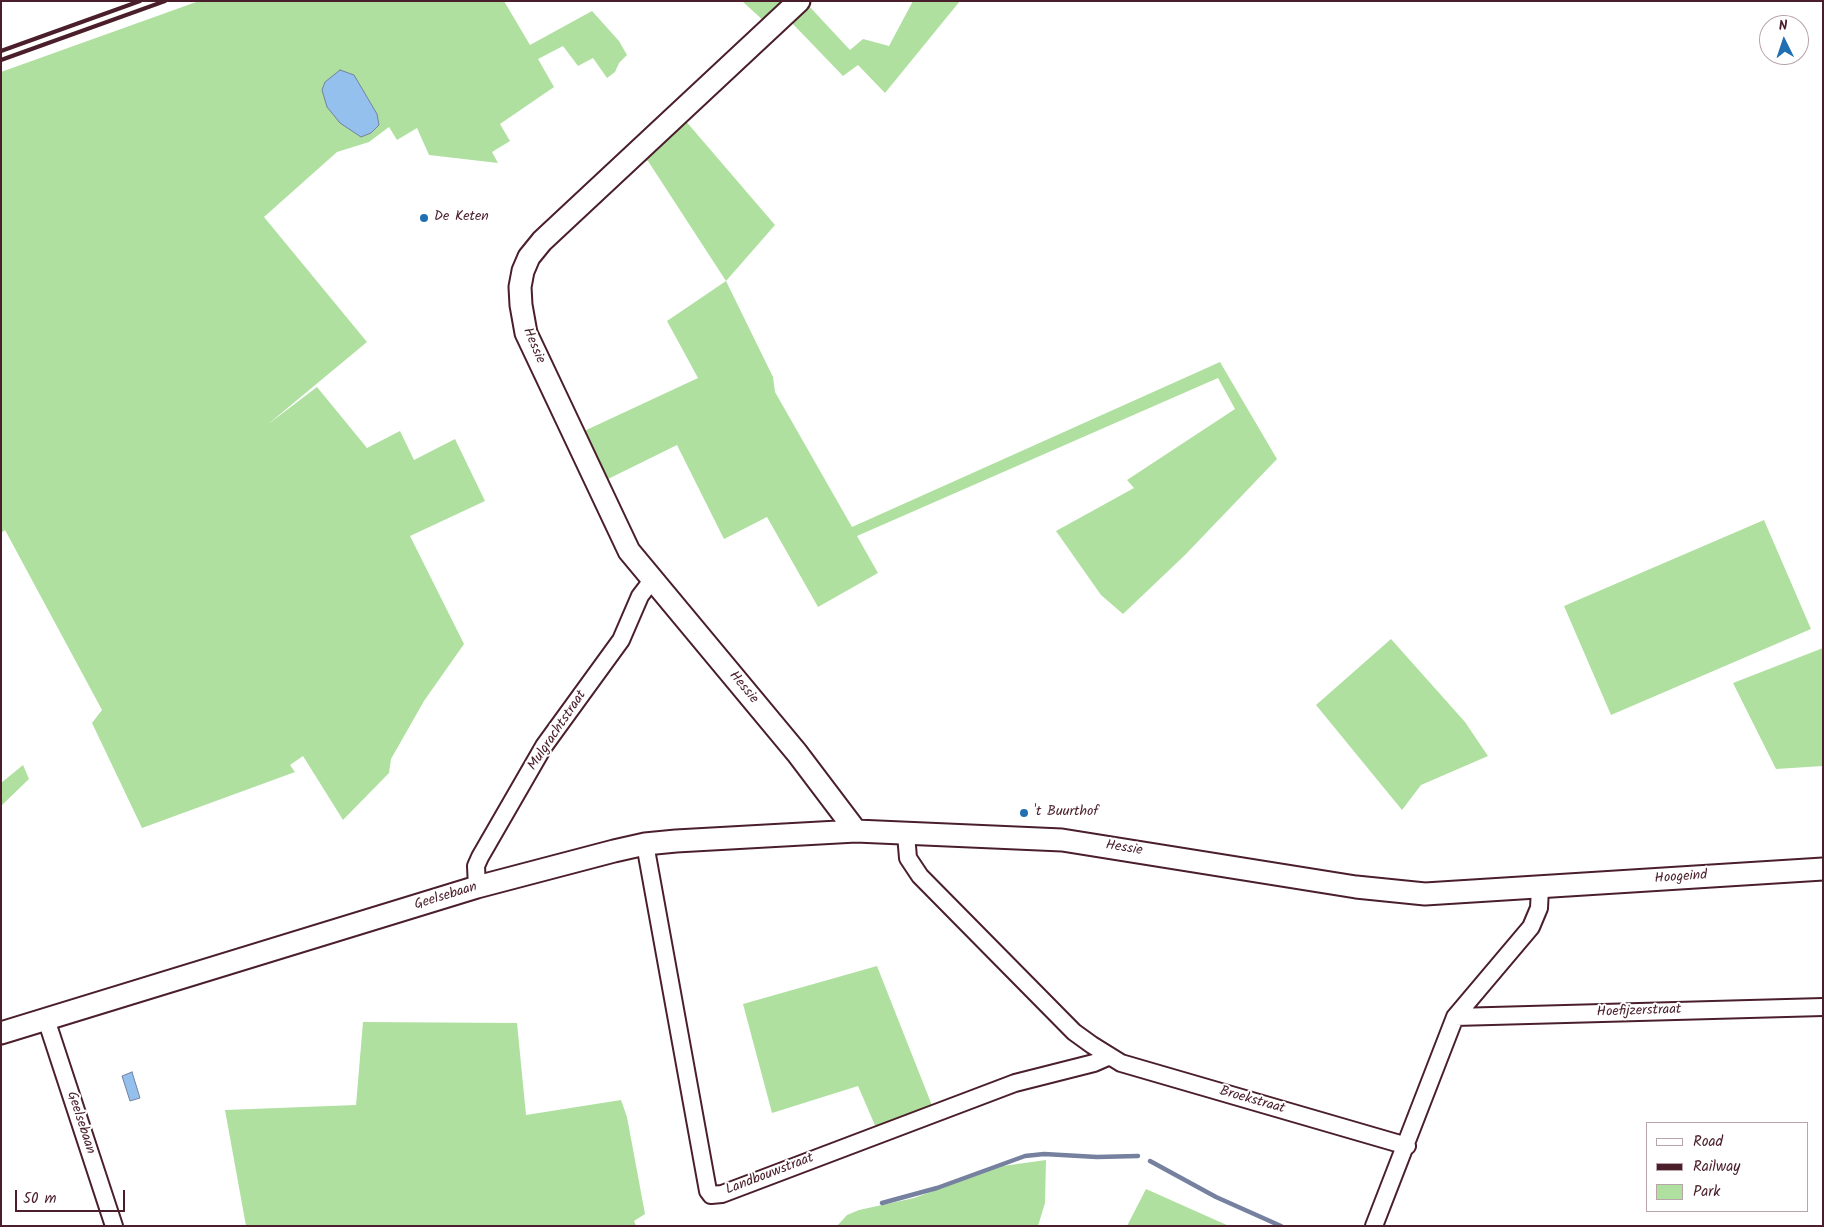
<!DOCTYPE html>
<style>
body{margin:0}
#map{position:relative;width:1824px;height:1227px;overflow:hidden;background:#fff;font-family:Kalam,sans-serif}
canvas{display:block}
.frame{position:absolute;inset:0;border:2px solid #4a1f2b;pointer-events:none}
.legend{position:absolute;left:1646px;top:1122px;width:162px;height:90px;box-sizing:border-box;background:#fff;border:1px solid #b7a5aa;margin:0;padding:6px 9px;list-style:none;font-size:15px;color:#4a1f2b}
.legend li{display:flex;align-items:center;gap:10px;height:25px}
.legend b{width:25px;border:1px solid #b7a5aa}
.north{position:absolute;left:1759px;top:15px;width:50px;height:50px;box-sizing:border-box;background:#fff;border:1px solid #b7a5aa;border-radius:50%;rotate:356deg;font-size:14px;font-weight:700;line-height:20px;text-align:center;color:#4a1f2b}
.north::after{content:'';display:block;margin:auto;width:18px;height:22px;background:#1f6fb2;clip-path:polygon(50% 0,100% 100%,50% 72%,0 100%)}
.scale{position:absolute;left:15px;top:1190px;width:110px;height:22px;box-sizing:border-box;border:2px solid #4a1f2b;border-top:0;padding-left:6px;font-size:15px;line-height:18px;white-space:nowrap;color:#4a1f2b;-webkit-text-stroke:4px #fff;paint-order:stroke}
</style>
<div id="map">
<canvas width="1824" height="1227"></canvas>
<div class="frame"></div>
<ul class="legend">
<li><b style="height:6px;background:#fff"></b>Road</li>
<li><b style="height:6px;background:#4a1f2b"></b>Railway</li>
<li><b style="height:14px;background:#afe0a0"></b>Park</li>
</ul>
<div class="north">N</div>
<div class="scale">50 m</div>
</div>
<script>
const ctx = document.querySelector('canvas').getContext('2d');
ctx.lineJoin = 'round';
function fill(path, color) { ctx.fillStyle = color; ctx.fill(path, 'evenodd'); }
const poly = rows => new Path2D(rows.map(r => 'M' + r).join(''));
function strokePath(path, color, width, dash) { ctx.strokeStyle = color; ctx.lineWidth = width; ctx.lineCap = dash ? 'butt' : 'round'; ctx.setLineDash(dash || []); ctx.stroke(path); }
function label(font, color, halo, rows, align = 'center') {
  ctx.font = font + ' Kalam,sans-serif'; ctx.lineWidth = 4; ctx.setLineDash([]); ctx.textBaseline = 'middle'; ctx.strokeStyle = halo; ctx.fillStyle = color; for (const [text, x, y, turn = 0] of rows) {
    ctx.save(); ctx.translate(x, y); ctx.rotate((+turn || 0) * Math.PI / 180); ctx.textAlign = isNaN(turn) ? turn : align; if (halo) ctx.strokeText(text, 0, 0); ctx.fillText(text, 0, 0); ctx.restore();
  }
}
const green = poly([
 [199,1,504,1,530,45,592,11,619,41,627,55,619,63,615,72,607,78,593,58,578,66,563,46,538,59,554,87,500,124,510,141,492,152,498,163,429,155,417,128,397,140,389,127,369,142,337,152,264,217,367,342,267,425,317,387,367,448,400,431,414,460,455,439,485,501,410,536,464,644,424,701,391,759,389,773,343,820,303,756,290,765,295,772,142,828,92,723,102,710,5,530,1,533,1,72],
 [742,1,788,1,766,23],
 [913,1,960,1,885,93,858,65,843,76,790,21,808,5,850,50,863,39,889,46],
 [684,119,775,225,726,281,773,377,775,392,852,527,1220,362,1277,459,1185,555,1123,614,1101,595,1056,531,1134,488,1127,480,1235,409,1218,378,857,536,878,573,818,607,767,517,724,539,677,445,604,481,582,432,698,378,667,321,726,281,648,161,642,160],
 [1764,520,1811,629,1611,715,1564,606],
 [1391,639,1465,722,1488,756,1421,785,1402,810,1316,705],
 [1823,648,1823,766,1776,769,1733,683],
 [23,765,29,779,1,806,1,783],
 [877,966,933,1108,877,1130,858,1086,772,1113,743,1004],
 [363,1022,517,1023,526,1115,621,1100,627,1117,645,1214,634,1221,636,1226,246,1226,225,1110,356,1105],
 [1046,1160,1045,1203,1038,1226,837,1226,847,1215,859,1210,914,1198,1003,1166],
 [1146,1189,1229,1226,1127,1226]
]);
const water = poly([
 [340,70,354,75,377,114,379,125,371,133,361,137,340,123,327,107,322,90,325,82,340,70],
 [132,1072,140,1098,130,1101,122,1076,132,1072]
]);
const stream = poly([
 [1150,1161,1216,1197,1281,1226],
 [882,1203,937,1188,1025,1156,1044,1154,1097,1157,1138,1156]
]);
const minor = poly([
 [906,834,908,858,920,876,1074,1032,1092,1045,1121,1063,1407,1146],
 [645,844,708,1191,711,1195,722,1194,1015,1083,1094,1063,1110,1056],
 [477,887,476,866,480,857,544,746,621,640,640,596,653,579],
 [1455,1017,1823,1007],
 [46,1019,114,1226],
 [1374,1226,1455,1017,1531,927,1539,908,1540,888]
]);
const tertiary = poly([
 [799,1,542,241,529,257,523,271,520,287,521,305,526,333,629,551,797,753,856,831],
 [1,1033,477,887,614,851,645,844,676,841,856,831,1062,840,1356,887,1425,894,1823,869]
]);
const rail = poly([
 [1,51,140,1],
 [1,60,165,1]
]);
const markers = [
 [424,218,5,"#1f6fb2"],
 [1024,813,5,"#1f6fb2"]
];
const poiNames = [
 ["De Keten",434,218],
 ["'t Buurthof",1034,813]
];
const streetNames = [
 ["Hessie",533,346,67],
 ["Hessie",743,688,50],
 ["Mulgrachtstraat",558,731,-56],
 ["Hessie",1124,849,9],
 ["Hoogeind",1681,878,-4],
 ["Geelsebaan",446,897,-17],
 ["Hoefijzerstraat",1639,1012,-2],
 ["Broekstraat",1252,1101,16],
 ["Geelsebaan",80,1123,72],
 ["Landbouwstraat",770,1175,-21]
];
fill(green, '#afe0a0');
fill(water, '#93c0ed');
strokePath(water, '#76809f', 1);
strokePath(stream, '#76809f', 4.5);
strokePath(minor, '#4a1f2b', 20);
strokePath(tertiary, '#4a1f2b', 25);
strokePath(minor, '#fff', 16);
strokePath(tertiary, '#fff', 21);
strokePath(rail, '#4a1f2b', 4);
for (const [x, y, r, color] of markers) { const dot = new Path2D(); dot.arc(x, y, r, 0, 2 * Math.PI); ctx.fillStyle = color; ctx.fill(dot); strokePath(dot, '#fff', 2); }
label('14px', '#4a1f2b', '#fff', poiNames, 'left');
label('14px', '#4a1f2b', '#fff', streetNames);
</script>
